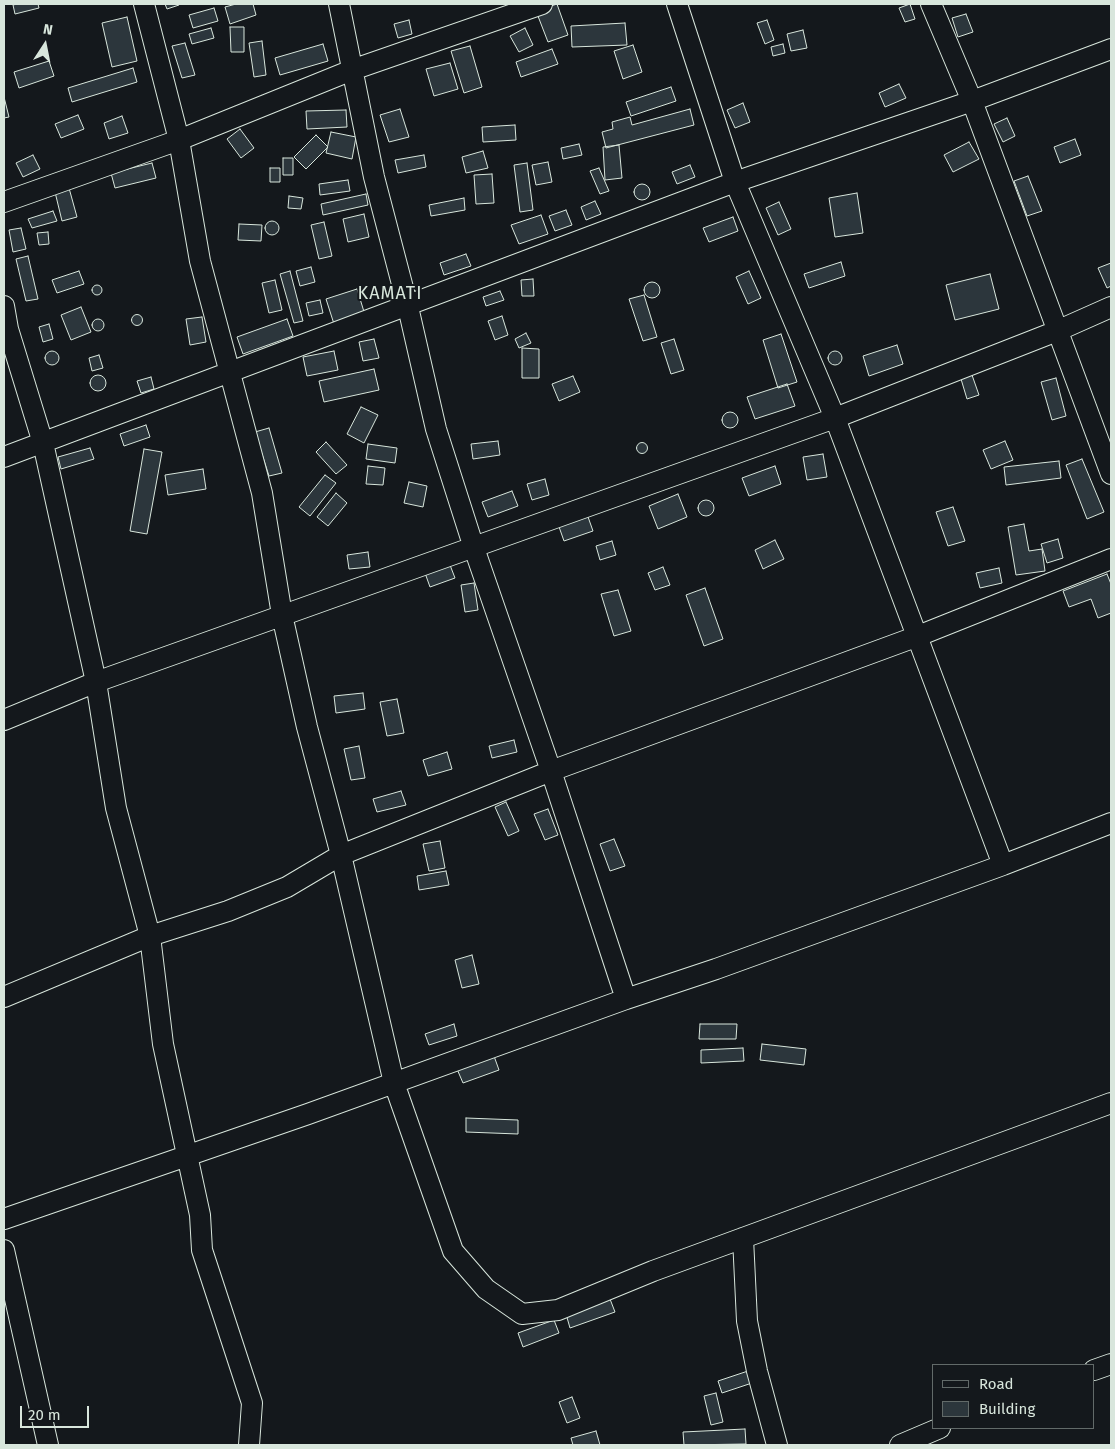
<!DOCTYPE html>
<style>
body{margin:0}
#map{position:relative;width:1115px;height:1449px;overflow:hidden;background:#14181c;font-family:"Fira Sans",sans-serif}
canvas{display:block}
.frame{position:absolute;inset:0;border:5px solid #d8e6dc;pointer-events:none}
.legend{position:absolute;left:932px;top:1364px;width:162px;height:65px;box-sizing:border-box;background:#14181c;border:1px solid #626a69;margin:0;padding:6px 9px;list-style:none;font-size:15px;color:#d8e6dc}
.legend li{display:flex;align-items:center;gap:10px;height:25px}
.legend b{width:25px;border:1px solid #626a69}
.north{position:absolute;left:20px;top:20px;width:50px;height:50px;-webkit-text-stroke:4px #14181c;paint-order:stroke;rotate:11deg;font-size:14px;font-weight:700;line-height:20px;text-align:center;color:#d8e6dc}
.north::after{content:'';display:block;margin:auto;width:18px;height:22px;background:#d8e6dc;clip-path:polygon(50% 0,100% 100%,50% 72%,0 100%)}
.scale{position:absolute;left:20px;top:1406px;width:69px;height:22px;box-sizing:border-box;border:2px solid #d8e6dc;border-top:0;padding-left:6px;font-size:15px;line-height:18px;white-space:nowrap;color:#d8e6dc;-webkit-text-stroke:4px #14181c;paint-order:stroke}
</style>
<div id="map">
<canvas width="1115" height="1449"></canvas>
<div class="frame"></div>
<ul class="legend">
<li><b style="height:6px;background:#14181c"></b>Road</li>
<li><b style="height:14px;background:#2c363c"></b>Building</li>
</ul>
<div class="north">N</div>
<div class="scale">20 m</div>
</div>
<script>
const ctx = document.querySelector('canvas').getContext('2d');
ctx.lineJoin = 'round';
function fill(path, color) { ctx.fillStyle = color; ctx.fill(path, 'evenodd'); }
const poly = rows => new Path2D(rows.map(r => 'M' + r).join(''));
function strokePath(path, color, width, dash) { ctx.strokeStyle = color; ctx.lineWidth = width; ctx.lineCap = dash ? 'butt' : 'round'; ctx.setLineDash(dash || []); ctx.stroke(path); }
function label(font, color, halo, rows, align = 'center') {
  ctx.font = font + ' "Fira Sans",sans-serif'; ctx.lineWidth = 4; ctx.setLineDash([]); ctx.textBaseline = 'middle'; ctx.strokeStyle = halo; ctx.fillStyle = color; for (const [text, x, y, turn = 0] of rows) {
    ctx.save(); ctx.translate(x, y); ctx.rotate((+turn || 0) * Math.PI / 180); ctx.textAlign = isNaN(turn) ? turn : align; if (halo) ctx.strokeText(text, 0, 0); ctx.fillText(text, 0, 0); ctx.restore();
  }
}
const building = poly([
 [17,4,38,4,39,8,15,14,13,5,17,4],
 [165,4,178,4,179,5,167,9,165,4],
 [236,4,253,4,256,15,230,24,225,7,236,4],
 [557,4,568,35,548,42,536,11,557,4],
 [910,4,915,19,905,22,899,8,910,4],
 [214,8,218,21,193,28,189,15,214,8],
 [966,14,973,32,958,37,952,18,966,14],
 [127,17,137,61,112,67,102,23,127,17],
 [409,20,412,34,398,38,394,24,409,20],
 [767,20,774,40,765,44,757,23,767,20],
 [625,23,627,45,572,47,571,26,625,23],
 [230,27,244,27,244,52,231,52,230,27],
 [211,28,214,38,192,44,189,34,211,28],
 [525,28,533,45,519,52,510,36,525,28],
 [803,30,807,48,791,51,787,34,803,30],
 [262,41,266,75,254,77,249,43,262,41],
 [185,43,195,75,182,78,172,46,185,43],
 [323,44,328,61,280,75,275,58,323,44],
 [783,44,785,53,773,56,771,47,783,44],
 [633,45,642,72,623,79,614,51,633,45],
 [470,46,482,87,464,93,451,51,470,46],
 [552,49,558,64,521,77,516,62,552,49],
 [49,61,54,76,19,88,14,72,49,61],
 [450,63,458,89,434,96,426,69,450,63],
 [133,68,137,82,72,102,68,88,133,68],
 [899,84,906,98,885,107,879,93,899,84],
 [671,87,676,101,631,116,626,102,671,87],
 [4,97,9,117,4,118,4,97],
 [743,103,750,122,735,128,727,110,743,103],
 [400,109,409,137,389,142,380,115,400,109],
 [690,109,694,125,606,148,602,132,613,129,612,122,630,117,632,125,690,109],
 [346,110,347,127,307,129,306,111,346,110],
 [78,115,84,129,61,138,55,124,78,115],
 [122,116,128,133,109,139,104,123,122,116],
 [1007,118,1015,136,1003,142,994,124,1007,118],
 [515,125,516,140,483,142,482,127,515,125],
 [240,129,254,148,241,158,227,139,240,129],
 [331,132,356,137,352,159,326,153,331,132],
 [316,135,328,147,306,169,294,157,316,135],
 [1075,139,1081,155,1060,163,1054,147,1075,139],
 [969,142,979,159,953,172,944,155,969,142],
 [579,144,582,155,563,159,561,148,579,144],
 [619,145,622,178,605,180,603,147,619,145],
 [483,151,488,168,466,173,462,157,483,151],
 [33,155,40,169,23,177,16,163,33,155],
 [424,155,426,167,398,173,395,160,424,155],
 [283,158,293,158,293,175,283,175,283,158],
 [548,162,552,182,536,185,532,165,548,162],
 [152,163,156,178,115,188,111,173,152,163],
 [527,163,533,210,520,212,514,165,527,163],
 [690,165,695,177,677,184,672,172,690,165],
 [270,168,280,168,280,182,270,182,270,168],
 [599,168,609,191,600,194,590,171,599,168],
 [492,174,494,203,476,204,474,175,492,174],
 [1028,176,1042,211,1027,216,1014,181,1028,176],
 [348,180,350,191,320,195,319,184,348,180],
 '634 192a8 8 0 1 1 16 0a8 8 0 1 1-16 0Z',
 [69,188,77,217,62,221,55,192,69,188],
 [857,193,863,233,835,237,829,198,857,193],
 [366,194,368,205,323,215,321,204,366,194],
 [289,196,303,198,301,209,288,208,289,196],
 [464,198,465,210,431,216,429,205,464,198],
 [595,201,601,214,586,220,581,207,595,201],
 [779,202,791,229,778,235,766,208,779,202],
 [566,210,572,225,555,231,549,216,566,210],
 [53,211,57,221,32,228,28,219,53,211],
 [364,214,369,237,348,242,343,219,364,214],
 [541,215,548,234,519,244,511,225,541,215],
 [733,217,738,231,709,242,703,228,733,217],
 '265 228a7 7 0 1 1 14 0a7 7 0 1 1-14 0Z',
 [324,222,332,256,319,259,311,225,324,222],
 [239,224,262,225,261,241,238,240,239,224],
 [21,228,26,249,13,252,9,230,21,228],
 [48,232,49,244,39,245,37,233,48,232],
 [466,254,471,266,444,275,440,263,466,254],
 [28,256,38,299,26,301,16,259,28,256],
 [841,262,845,276,809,288,804,274,841,262],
 [1111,263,1111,286,1107,288,1098,268,1111,263],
 [311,267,315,282,300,286,296,271,311,267],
 [79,271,84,284,57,293,52,280,79,271],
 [290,271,303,321,294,323,280,274,290,271],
 [749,271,761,298,748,304,736,277,749,271],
 [990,274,999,309,955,320,946,285,990,274],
 [533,279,534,296,522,296,521,280,533,279],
 [275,280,282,310,269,313,262,283,275,280],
 '644 290a8 8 0 1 1 16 0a8 8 0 1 1-16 0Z',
 '92 290a5 5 0 1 1 10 0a5 5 0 1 1-10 0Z',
 [357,289,365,315,334,324,326,299,357,289],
 [500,291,504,300,486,306,483,297,500,291],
 [644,295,657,337,643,341,629,299,644,295],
 [320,300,323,313,309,316,306,303,320,300],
 [81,307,91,332,71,340,61,315,81,307],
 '131.5 320a5.5 5.5 0 1 1 11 0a5.5 5.5 0 1 1-11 0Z',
 [502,316,508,335,495,340,488,321,502,316],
 [202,317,206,342,190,345,186,319,202,317],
 [287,319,293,336,243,354,237,337,287,319],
 '92 325a6 6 0 1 1 12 0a6 6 0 1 1-12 0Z',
 [49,324,53,339,43,342,39,327,49,324],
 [526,333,531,343,519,348,515,339,526,333],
 [781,334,797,382,778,388,763,340,781,334],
 [374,339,379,358,363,361,359,342,374,339],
 [674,339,684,370,671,374,661,343,674,339],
 [897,345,903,364,869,376,863,356,897,345],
 [522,348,539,349,539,378,522,378,522,348],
 '45 358a7 7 0 1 1 14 0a7 7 0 1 1-14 0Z',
 [334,351,338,370,307,376,303,357,334,351],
 '828 358a7 7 0 1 1 14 0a7 7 0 1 1-14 0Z',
 [99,355,103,368,92,371,89,358,99,355],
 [374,369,379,390,324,402,319,381,374,369],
 '90 383a8 8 0 1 1 16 0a8 8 0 1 1-16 0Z',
 [972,375,979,395,967,399,961,379,972,375],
 [573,376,580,392,559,401,552,384,573,376],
 [151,377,154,389,141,393,137,381,151,377],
 [1056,378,1066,416,1052,420,1041,382,1056,378],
 [787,384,795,406,755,419,747,397,787,384],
 [361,407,378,415,364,443,347,434,361,407],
 '722 420a8 8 0 1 1 16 0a8 8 0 1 1-16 0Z',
 [146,425,150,437,124,446,120,434,146,425],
 [269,428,282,473,269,476,255,432,269,428],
 [498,441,500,455,473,459,471,444,498,441],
 [1005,441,1013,460,991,469,983,450,1005,441],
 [326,442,347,465,336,474,316,452,326,442],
 '636.5 448a5.5 5.5 0 1 1 11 0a5.5 5.5 0 1 1-11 0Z',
 [368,444,397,448,395,463,366,459,368,444],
 [90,448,94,459,61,469,58,457,90,448],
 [144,449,162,452,147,534,130,531,144,449],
 [823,454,827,477,807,480,803,457,823,454],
 [1082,459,1104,512,1087,519,1066,465,1082,459],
 [1059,461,1061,478,1006,485,1004,467,1059,461],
 [368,466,385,468,383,485,366,484,368,466],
 [775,466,781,484,749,496,742,478,775,466],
 [203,469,206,489,168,495,165,475,203,469],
 [325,475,336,483,310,516,299,507,325,475],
 [545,479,549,495,532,500,527,484,545,479],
 [409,482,427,486,423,507,404,503,409,482],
 [512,491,518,506,488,517,482,502,512,491],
 [336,493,347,503,328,526,317,517,336,493],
 [678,494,687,517,658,529,649,506,678,494],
 '698 508a8 8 0 1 1 16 0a8 8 0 1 1-16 0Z',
 [953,507,965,541,948,546,936,512,953,507],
 [587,514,593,531,564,541,558,524,587,514],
 [1024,524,1029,551,1042,549,1045,571,1016,575,1008,527,1024,524],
 [1058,539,1063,558,1047,563,1041,544,1058,539],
 [775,540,784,559,763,569,755,550,775,540],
 [612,541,616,555,600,560,596,546,612,541],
 [368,552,370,567,349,569,347,555,368,552],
 [450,565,455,578,430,587,425,573,450,565],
 [663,567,670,585,655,590,648,573,663,567],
 [999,568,1002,583,980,588,976,573,999,568],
 [1107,574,1111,584,1111,613,1098,618,1091,599,1069,607,1063,591,1107,574],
 [474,583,478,610,465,612,461,585,474,583],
 [705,588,723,639,704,646,686,595,705,588],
 [618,590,631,631,614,636,601,594,618,590],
 [363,693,365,709,336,713,334,696,363,693],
 [397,699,404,733,387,736,380,702,397,699],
 [514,740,517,752,492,758,489,746,514,740],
 [359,746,365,778,351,780,344,749,359,746],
 [447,752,452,769,428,776,423,760,447,752],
 [401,791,406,805,377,812,373,799,401,791],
 [506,802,519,831,508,836,495,807,506,802],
 [548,809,558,835,545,840,534,814,548,809],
 [614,839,625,866,610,871,600,844,614,839],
 [440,841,445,868,429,871,423,844,440,841],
 [446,871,449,885,419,890,417,876,446,871],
 [472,955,479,984,462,988,455,960,472,955],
 [454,1024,457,1036,429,1045,425,1034,454,1024],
 [700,1024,737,1024,736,1039,699,1039,700,1024],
 [762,1044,806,1049,804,1065,760,1060,762,1044],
 [743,1048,744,1061,701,1063,701,1050,743,1048],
 [494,1056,499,1070,463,1083,457,1069,494,1056],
 [466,1118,518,1120,518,1134,466,1132,466,1118],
 [610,1299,615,1312,570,1328,566,1314,610,1299],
 [554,1320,559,1333,523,1347,518,1333,554,1320],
 [748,1371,752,1383,722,1393,718,1381,748,1371],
 [716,1393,723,1422,711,1425,704,1396,716,1393],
 [572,1397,580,1418,567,1423,559,1402,572,1397],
 [745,1429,746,1444,684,1445,683,1432,745,1429],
 [596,1431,600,1445,573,1445,571,1438,596,1431]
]);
const street = poly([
 [144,4,179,140,200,261,262,493,282,615,307,727,341,855,394,1083,453,1251,486,1289,522,1314,558,1310,653,1271,1111,1103],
 [339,4,374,177,408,307,436,429,474,548,551,771,626,999],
 [677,4,735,182,835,418,1003,865],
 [931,4,972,101,1111,474],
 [4,202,179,140,352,70,542,4],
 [4,306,8,329,43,443,96,682,116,808,150,936,163,1044,200,1215,202,1250,252,1403,249,1445],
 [4,457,735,182,972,101,1111,49],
 [4,720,96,682,835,418,1057,331,1111,307],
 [4,997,150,936,228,911,287,887,341,855,551,771,918,636,1111,559],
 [4,1219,308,1114,626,999,716,969,1003,865,1111,823],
 [743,1238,747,1321,757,1371,777,1445],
 [4,1250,48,1445],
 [1094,1370,1111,1364],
 [900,1445,940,1428]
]);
const neighbourhoodNames = [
 ["KAMATI",390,294]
];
fill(building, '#2c363c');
strokePath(building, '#d8e6dc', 1);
strokePath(street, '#d8e6dc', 22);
strokePath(street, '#14181c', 20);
ctx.letterSpacing = '1px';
label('18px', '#d8e6dc', '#14181c', neighbourhoodNames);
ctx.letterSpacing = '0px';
</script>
